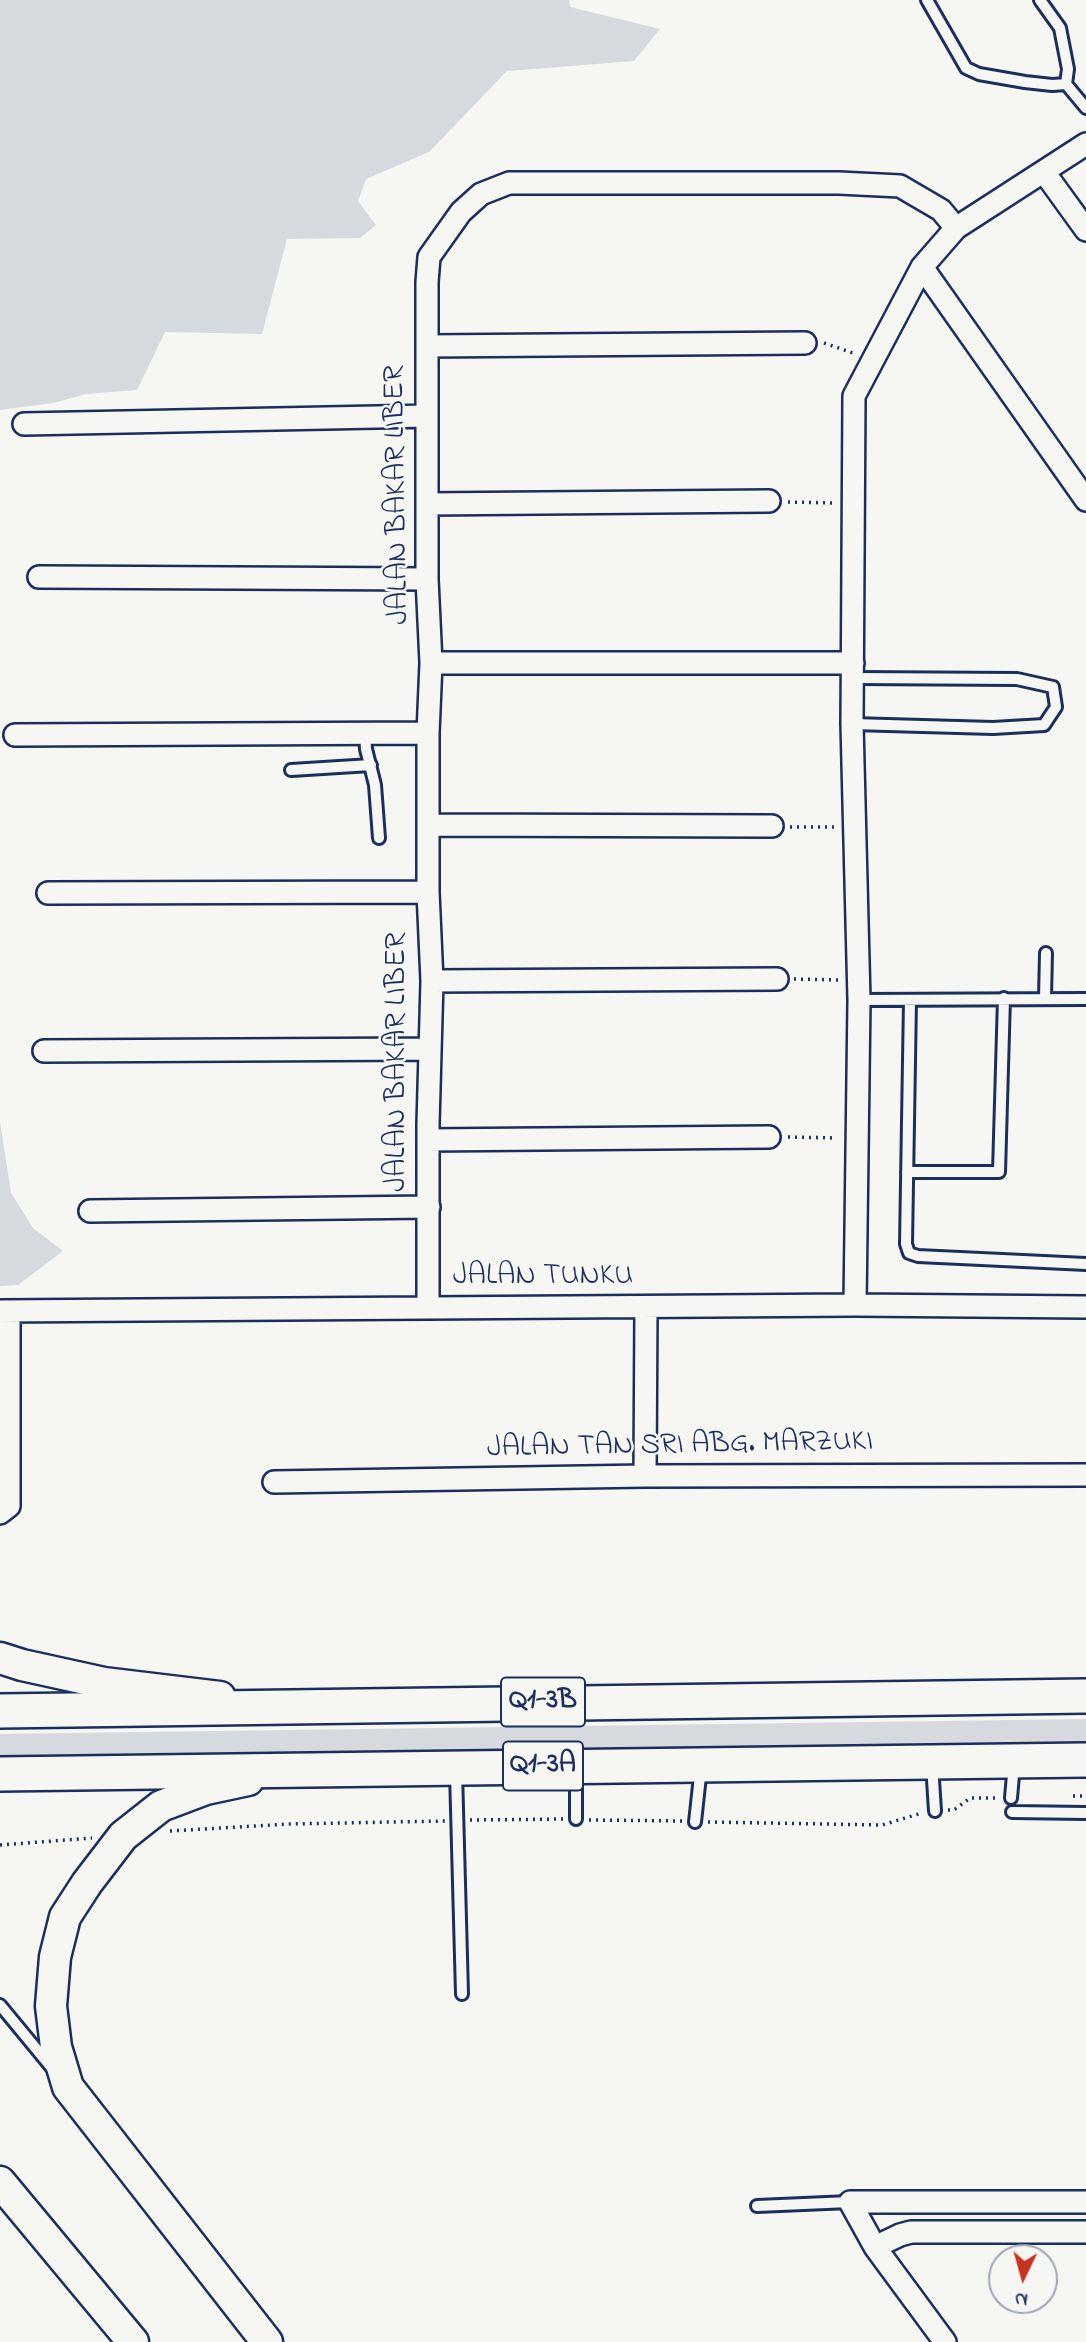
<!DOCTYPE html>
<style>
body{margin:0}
#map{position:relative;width:1086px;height:2342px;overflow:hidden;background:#f6f6f2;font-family:"Indie Flower",sans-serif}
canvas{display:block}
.north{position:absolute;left:988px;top:2244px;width:70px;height:70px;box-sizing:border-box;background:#f6f6f2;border:2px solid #9ea6b7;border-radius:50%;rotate:185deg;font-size:19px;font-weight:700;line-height:28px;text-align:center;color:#1b2f5e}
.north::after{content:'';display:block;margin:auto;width:24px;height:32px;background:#c8321e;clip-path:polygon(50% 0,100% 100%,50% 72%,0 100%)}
</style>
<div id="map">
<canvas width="1086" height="2342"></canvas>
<div class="north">N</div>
</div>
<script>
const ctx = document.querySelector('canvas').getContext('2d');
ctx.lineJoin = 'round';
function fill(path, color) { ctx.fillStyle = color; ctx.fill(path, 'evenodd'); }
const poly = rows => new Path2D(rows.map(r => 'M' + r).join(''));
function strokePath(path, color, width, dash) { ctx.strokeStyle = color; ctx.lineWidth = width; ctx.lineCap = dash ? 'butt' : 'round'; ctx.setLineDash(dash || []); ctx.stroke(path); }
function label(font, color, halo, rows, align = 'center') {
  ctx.font = font + ' "Indie Flower",sans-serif'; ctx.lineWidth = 5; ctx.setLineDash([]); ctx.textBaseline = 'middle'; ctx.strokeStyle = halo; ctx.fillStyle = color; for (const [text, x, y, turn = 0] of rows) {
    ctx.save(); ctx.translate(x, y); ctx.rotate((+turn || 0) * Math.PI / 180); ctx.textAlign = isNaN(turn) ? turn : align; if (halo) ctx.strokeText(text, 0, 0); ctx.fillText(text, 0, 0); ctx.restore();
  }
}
const green = poly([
 [0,0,569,0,570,7,660,29,634,61,507,71,429,152,366,179,358,201,376,225,360,238,287,239,262,334,165,332,137,390,86,394,53,403,0,410],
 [0,1122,11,1193,33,1228,63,1251,18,1285,0,1286],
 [1086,1719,1086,1744,0,1761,0,1734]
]);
const path = poly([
 [824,343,853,353],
 [788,502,833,503],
 [790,827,835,827],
 [794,979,839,980],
 [788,1137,837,1138],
 [1073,1796,1086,1796],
 [948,1810,954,1810,970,1798,999,1798],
 [470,1820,564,1819],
 [589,1820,683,1821],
 [708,1822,882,1825,922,1813],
 [170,1831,289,1824,445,1821],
 [0,1845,92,1838]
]);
const lane = poly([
 [927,0,966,68,979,74,1025,82,1052,85,1066,84],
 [1040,0,1060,28,1068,69,1066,84,1086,108],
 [852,724,993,728,1044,725,1056,707,1053,687,1017,679,853,678],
 [365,733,366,749,375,785,379,838],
 [291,770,371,765],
 [1045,998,1046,953],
 [859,1000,1086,999],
 [910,1000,906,1244,909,1253,918,1256,1086,1264],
 [907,1172,999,1172,1004,998],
 [932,1764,935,1811],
 [456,1772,462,1994],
 [1011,1798,1014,1763],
 [1012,1812,1086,1813],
 [576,1819,576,1772],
 [695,1822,701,1767],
 [0,2005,52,2068],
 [757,2206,850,2202]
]);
const street = poly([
 [1044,172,1086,230],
 [922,267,1086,500],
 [427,346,805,343],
 [24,424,427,416],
 [427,504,769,501],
 [39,577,427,579],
 [431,663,853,663],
 [15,735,428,733],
 [428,825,772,826],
 [48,893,428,892],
 [432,981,777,979],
 [44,1051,429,1049],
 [428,1140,769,1137],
 [90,1211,429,1207],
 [855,1305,859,1000,852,724,854,396,922,267,956,228,1086,144],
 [428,1308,428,1124,432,981,428,892,428,733,431,663,427,579,427,282,429,257,461,212,481,194,509,183,839,183,900,186,941,210,956,228],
 [0,1311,855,1305,1086,1307],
 [645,1476,646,1307],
 [274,1482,645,1476,1086,1475],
 [0,1513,9,1506,9,1311],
 [875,2247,900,2235,911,2232,1086,2232],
 [945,2342,875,2247,850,2202,1086,2202]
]);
const secondary = poly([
 [0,1658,22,1665,104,1683,220,1697],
 [248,1780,206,1789,161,1806,123,1836,87,1883,65,1917,55,1957,51,2006,56,2047,68,2087,267,2342],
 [0,2182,133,2342]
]);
const primary = poly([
 [0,1711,1086,1696],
 [0,1774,1086,1760]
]);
const shields = [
 [543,1702,84],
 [543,1766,80]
];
const shieldNames = [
 ["Q1-3B",543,1702],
 ["Q1-3A",543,1766]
];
const streetNames = [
 ["JALAN BAKAR LIBER",399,495,-91],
 ["JALAN BAKAR LIBER",399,1062,-90],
 ["JALAN TUNKU",543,1278],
 ["JALAN TAN SRI ABG. MARZUKI",680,1447,-1]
];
fill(green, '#d6d9dd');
strokePath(lane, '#1b2f5e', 16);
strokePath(street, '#1b2f5e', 26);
strokePath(secondary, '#1b2f5e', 35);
strokePath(primary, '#1b2f5e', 38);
strokePath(path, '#1b2f5e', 3.5, [2, 5]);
strokePath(lane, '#f6f6f2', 10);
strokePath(street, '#f6f6f2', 21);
strokePath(secondary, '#f6f6f2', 30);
strokePath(primary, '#f6f6f2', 33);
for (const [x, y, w] of shields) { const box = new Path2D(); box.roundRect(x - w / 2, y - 24.5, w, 49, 5); ctx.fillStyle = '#f6f6f2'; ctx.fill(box); strokePath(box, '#1b2f5e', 2); }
label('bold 28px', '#1b2f5e', null, shieldNames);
label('30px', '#1b2f5e', '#f6f6f2', streetNames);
</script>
